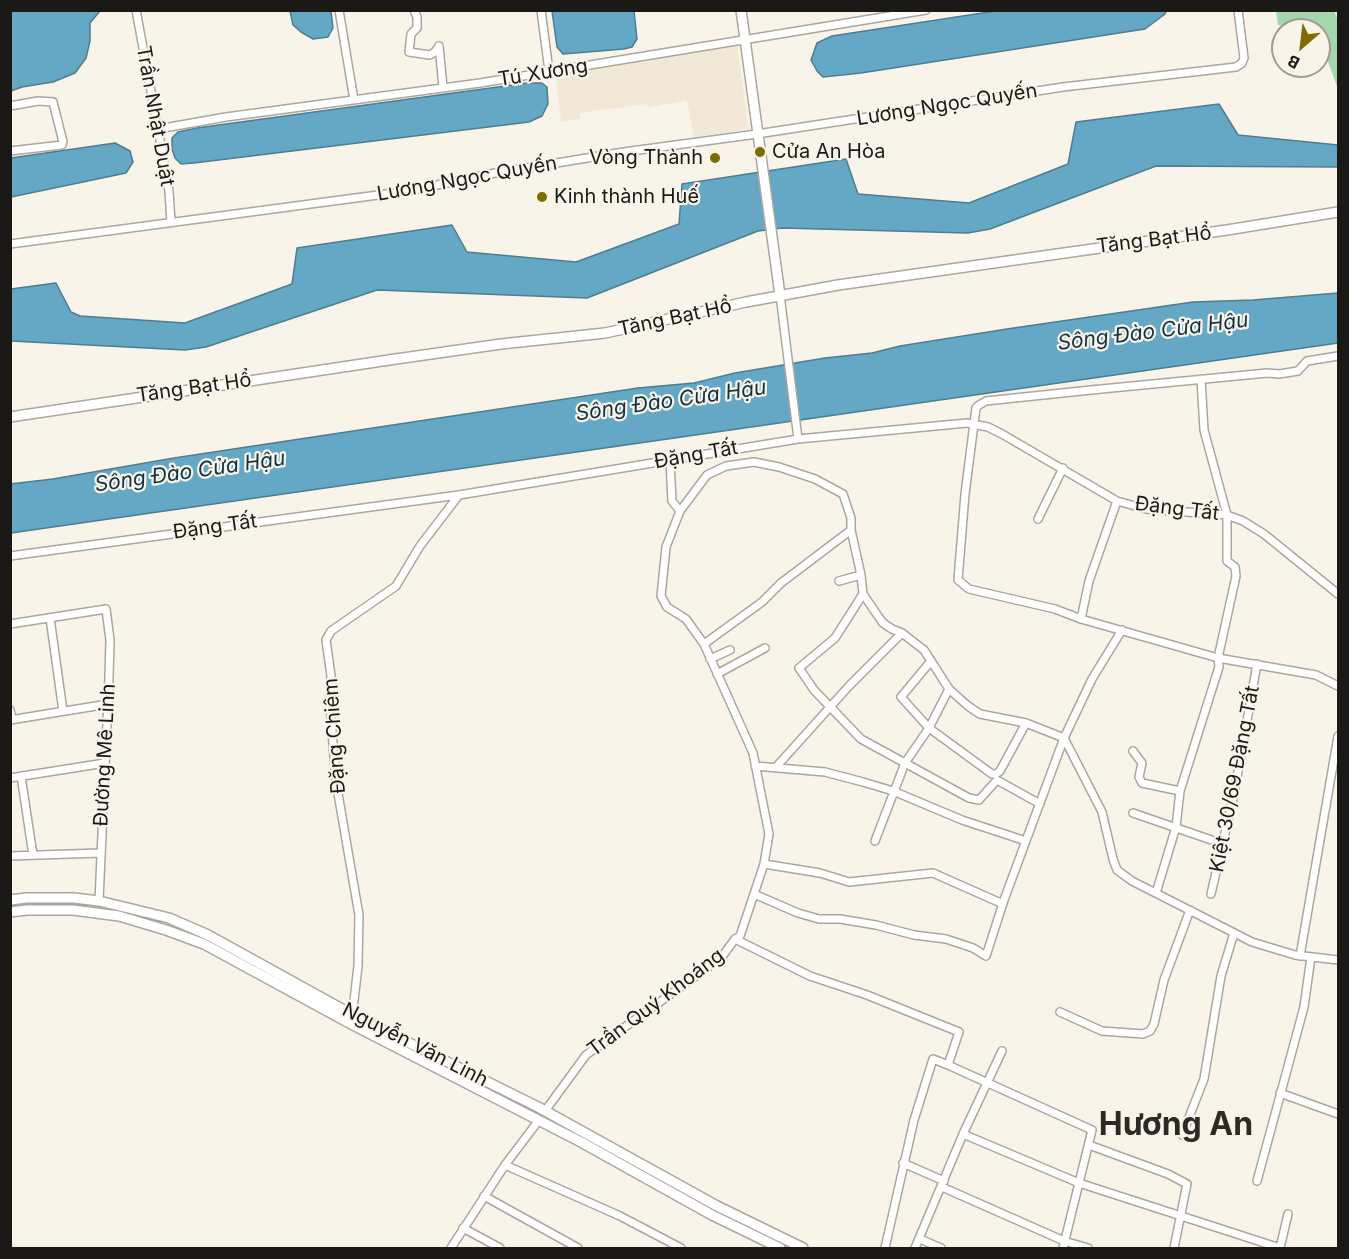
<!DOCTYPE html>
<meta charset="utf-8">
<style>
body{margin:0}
#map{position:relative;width:1349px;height:1259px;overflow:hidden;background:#f8f4ea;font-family:Inter,sans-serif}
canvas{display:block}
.frame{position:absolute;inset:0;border:12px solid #1b1916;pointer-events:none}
.north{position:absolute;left:1271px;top:18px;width:60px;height:60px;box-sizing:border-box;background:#f8f4ea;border:2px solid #a09c95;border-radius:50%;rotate:208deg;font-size:16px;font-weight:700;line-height:24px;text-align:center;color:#1b1916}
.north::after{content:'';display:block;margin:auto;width:21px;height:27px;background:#7e6b04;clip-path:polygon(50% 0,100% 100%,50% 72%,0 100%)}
</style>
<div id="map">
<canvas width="1349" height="1259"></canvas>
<div class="frame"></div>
<div class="north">B</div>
</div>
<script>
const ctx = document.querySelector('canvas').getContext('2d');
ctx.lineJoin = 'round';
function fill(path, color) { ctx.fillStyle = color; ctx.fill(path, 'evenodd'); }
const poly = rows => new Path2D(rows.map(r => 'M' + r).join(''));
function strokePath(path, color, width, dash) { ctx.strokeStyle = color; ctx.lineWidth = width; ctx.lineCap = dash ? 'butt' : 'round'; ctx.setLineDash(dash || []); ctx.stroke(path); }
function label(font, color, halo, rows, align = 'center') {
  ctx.font = font + ' Inter,sans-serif'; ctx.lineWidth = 4.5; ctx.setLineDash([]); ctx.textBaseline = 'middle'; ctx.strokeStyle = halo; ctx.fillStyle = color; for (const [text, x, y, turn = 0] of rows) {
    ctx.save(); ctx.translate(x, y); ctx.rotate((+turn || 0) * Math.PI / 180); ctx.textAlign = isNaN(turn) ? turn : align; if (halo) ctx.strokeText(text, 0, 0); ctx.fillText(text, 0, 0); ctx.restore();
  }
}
const built = poly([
 [737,45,749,129,694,137,687,100,648,108,647,104,580,113,580,119,561,122,556,76]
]);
const green = poly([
 [1276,11,1334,11,1338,20,1338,89,1319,37,1319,30,1304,30,1278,25]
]);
const water = poly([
 [11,10,100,11,90,23,90,41,86,58,75,73,53,82,22,87,11,91,11,10],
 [1002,10,1166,11,1165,14,1145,29,861,73,823,77,817,71,811,60,817,43,832,36,1002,10],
 [290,11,331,11,333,28,328,37,313,39,301,32,293,25,290,11],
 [552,11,634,11,637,39,632,47,624,49,563,54,557,47,552,11],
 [527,83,542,83,547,87,548,104,542,116,529,122,194,163,181,164,175,158,172,149,172,138,178,132,197,128,527,83],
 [1219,104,1238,135,1338,145,1338,167,1156,166,990,229,968,233,783,228,758,231,587,298,377,290,206,347,185,350,11,341,11,289,56,283,71,312,80,316,185,323,292,284,297,248,452,225,467,252,576,262,679,224,682,184,846,159,858,194,969,203,1068,164,1076,122,1219,104],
 [115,143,130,151,133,162,126,173,11,197,11,158,115,143],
 [1338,293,1338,343,11,533,10,484,53,479,174,458,585,396,638,388,694,383,735,373,825,358,872,353,900,346,1007,329,1193,302,1253,300,1338,293]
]);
const minor = poly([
 [136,10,158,129,169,191,171,222],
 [339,10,354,100],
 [414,10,417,17,417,28,411,34,409,52,430,55,435,52,439,46],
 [541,10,549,71],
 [439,46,443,87],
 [10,106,38,101,53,102,63,142,62,145,10,151],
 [158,129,226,117,480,83,926,10],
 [10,244,408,191,495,173,624,152,757,134,1063,87,1236,67,1242,63,1244,58,1238,10],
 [780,295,798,439],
 [1338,356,1307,361,1298,371,1279,374,1267,373,1091,390,986,401,979,405,976,408,965,494,958,580,969,589,1055,609,1081,619,1218,658,1316,675,1338,686],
 [680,511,707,475,726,466,754,462,779,467,815,479,843,494,851,518,851,530,861,575,863,594,878,616,883,623,892,629,902,633,924,650,949,689,968,706,980,714,1026,723,1064,738,1102,812,1113,859,1117,870,1132,881,1252,942,1295,955,1338,960],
 [1038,519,1063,468],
 [10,556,459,495,798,439,967,423,988,427,1002,434,1117,501,1146,509,1227,515,1243,521,1264,534,1338,594],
 [839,581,861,575],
 [863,594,835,638,799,668,814,690,861,739,969,798,979,800,997,780,1040,804],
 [50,618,63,711],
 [1081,619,1089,581,1117,501],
 [10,624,106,609,110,640,109,678,99,901],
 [704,644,762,602,781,583,851,530],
 [710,659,730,650],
 [931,661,901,697,929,728,992,774,996,774,1000,771,1026,723],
 [717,674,765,648],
 [10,710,12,719],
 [10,720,108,704],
 [1133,751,1142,763,1139,777,1142,783,1180,791],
 [755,766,825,772,863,782,893,791,962,820,1026,841],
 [777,766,849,686,902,633],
 [21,776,33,855],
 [10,778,105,763],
 [1133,813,1223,844],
 [875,841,905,763,929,728,949,689],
 [10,856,100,853],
 [764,864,820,873,849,882,933,873,1003,904],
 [1156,893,1176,827,1180,791,1219,667,1218,658,1236,576,1235,567,1227,561,1227,515,1204,430,1201,379],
 [754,894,798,913,819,919,840,919,876,925,914,935,946,939,973,948,986,956,1004,900,1064,738,1092,679,1122,630],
 [1211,894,1234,794,1257,664],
 [735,939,810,976,867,995,959,1032,948,1065,933,1059,914,1120,885,1248],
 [1300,956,1338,736],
 [1060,1012,1102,1031,1143,1034,1150,1031,1154,1024,1164,980,1190,910],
 [352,1018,358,966,359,915,336,782,330,705,331,676,326,640,331,631,396,586,420,546,459,495],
 [948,1065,1092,1130,1063,1248],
 [1280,1093,1338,1114],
 [545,1111,586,1055,721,958,735,939,740,936,764,864,769,834,753,753,704,644,686,619,667,607,661,596,666,547,680,511,672,501,670,460],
 [963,1134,1079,1183,1280,1248],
 [1182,1135,1204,1079,1221,976,1234,933],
 [1089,1145,1168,1174,1187,1184,1174,1248],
 [903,1163,944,1181],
 [505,1165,620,1216,681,1248],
 [1257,1181,1304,1007,1311,957],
 [942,1187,1064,1241,1088,1248],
 [484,1196,578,1248],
 [463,1228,500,1248],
 [920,1239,941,1248],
 [451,1248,505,1165,539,1120],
 [915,1248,963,1134,1002,1051],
 [1280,1248,1288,1214]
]);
const major = poly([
 [741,10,780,295],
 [10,417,389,360,501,344,605,333,746,302,838,285,1227,230,1338,212],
 [10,900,26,898,74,898,99,901,169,918,208,935,351,1014,538,1107,717,1206,803,1248],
 [10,912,27,910,73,910,119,916,166,930,204,944,353,1025,581,1142,712,1215,780,1248]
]);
const markers = [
 [760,152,6,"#7e6b04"],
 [715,158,6,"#7e6b04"],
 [542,197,6,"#7e6b04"]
];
const streetNames = [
 ["Tú Xương",543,73,-9],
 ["Lương Ngọc Quyến",947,105,-9],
 ["Trần Nhật Duật",155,116,80],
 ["Lương Ngọc Quyến",467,179,-10],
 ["Tăng Bạt Hổ",1154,240,-7],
 ["Tăng Bạt Hổ",675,318,-12],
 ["Tăng Bạt Hổ",194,388,-8],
 ["Đặng Tất",696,455,-10],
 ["Đặng Tất",1177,509,7],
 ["Đặng Tất",215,527,-8],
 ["Đặng Chiêm",335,736,-94],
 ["Đường Mê Linh",105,755,-87],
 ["Kiệt 30/69 Đặng Tất",1235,779,-79],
 ["Trần Quý Khoáng",656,1003,-37],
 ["Nguyễn Văn Linh",415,1045,27]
];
const poiNames = [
 ["Cửa An Hòa",772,152],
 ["Vòng Thành",703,158,"right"],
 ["Kinh thành Huế",554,197]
];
const waterNames = [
 ["Sông Đào Cửa Hậu",1153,332,-7],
 ["Sông Đào Cửa Hậu",671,401,-8],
 ["Sông Đào Cửa Hậu",190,472,-8]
];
const townNames = [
 ["Hương An",1176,1125]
];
fill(built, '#f1e8d8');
fill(green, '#a5d6ae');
fill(water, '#64a8c5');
strokePath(water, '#4e7d90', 1.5);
strokePath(minor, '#aba79e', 10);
strokePath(major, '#aba79e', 12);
strokePath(minor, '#fff', 7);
strokePath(major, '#fff', 9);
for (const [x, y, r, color] of markers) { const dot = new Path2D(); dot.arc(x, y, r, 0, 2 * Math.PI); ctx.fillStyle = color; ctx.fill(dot); strokePath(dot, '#f8f4ea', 2); }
label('20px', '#1b1916', '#f8f4ea', streetNames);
label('20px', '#1b1916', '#f8f4ea', poiNames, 'left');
label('italic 21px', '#12323f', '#f8f4ea', waterNames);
label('bold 32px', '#2e2a23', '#f8f4ea', townNames);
</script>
